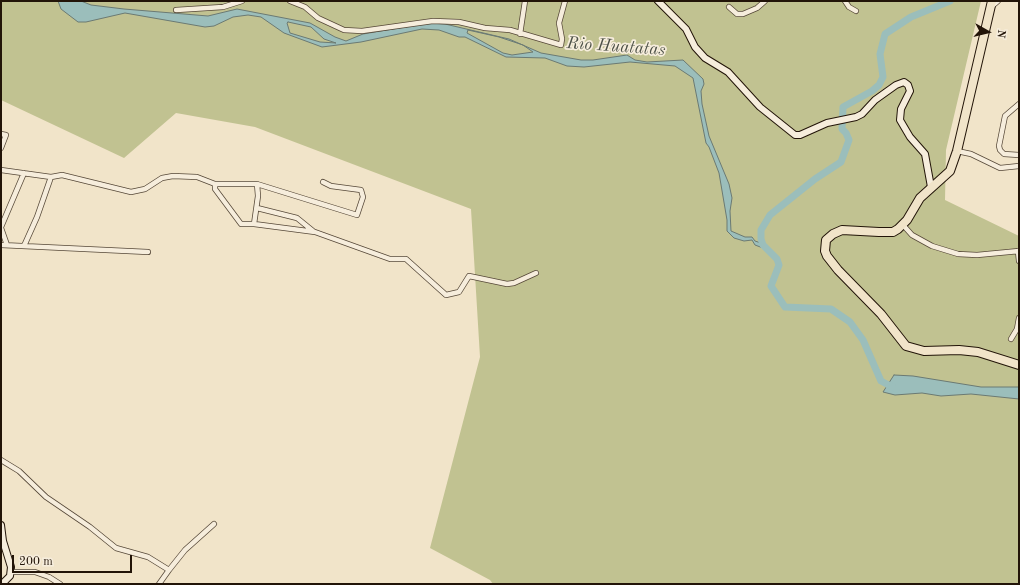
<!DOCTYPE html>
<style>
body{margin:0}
#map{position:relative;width:1020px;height:585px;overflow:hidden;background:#f1e4c9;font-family:"Old Standard TT",serif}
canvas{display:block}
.frame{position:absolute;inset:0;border:2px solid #221408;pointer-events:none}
.north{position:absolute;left:968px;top:12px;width:40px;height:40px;-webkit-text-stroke:3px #f6eddc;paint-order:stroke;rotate:98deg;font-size:11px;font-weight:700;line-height:16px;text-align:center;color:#221408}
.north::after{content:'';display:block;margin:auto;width:14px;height:18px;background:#221408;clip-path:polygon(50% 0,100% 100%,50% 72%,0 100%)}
.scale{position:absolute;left:12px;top:555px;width:120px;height:18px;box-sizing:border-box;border:2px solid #221408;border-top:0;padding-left:5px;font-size:12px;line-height:14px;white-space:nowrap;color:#221408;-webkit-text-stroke:3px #f6eddc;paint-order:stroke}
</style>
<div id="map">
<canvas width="1020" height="585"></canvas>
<div class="frame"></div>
<div class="north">N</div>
<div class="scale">200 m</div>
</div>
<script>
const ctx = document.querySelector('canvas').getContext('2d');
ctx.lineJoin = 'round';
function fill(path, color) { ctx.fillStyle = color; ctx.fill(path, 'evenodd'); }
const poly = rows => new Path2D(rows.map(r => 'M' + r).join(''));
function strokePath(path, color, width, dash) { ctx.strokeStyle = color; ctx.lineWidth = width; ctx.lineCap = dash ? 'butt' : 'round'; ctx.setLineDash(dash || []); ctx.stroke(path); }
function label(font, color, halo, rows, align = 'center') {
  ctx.font = font + ' "Old Standard TT",serif'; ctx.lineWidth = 3.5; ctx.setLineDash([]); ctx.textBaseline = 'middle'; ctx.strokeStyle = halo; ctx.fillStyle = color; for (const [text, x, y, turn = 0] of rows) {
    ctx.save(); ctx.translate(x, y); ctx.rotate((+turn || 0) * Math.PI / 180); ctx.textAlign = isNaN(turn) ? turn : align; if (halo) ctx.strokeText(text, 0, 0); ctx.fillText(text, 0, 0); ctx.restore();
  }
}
const green = poly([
 [1,1,981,1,946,150,945,200,1019,236,1019,584,493,584,490,580,430,548,480,357,471,209,255,127,176,113,124,158,1,100]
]);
const water = poly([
 [58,1,81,1,91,5,124,9,208,16,237,9,310,23,335,37,346,41,363,34,429,23,445,24,509,39,541,53,581,60,593,60,627,55,635,60,647,62,683,60,703,79,704,84,701,91,702,104,709,136,729,184,732,198,730,211,731,231,745,237,752,237,755,241,761,243,763,248,755,245,752,240,744,241,734,238,727,231,727,220,719,173,709,147,706,143,693,78,675,66,630,62,584,67,567,66,545,58,506,57,465,37,459,37,439,30,422,29,361,42,322,47,284,33,261,17,248,15,233,17,214,26,205,27,125,13,86,22,78,22,61,9,58,1],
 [288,22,311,27,324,39,336,43,320,42,290,33,287,23,288,22],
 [468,30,499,37,523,45,533,52,512,55,503,53,467,33,468,30],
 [894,375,913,376,981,387,1019,387,1019,399,971,394,941,396,922,393,895,395,883,392,894,375]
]);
const river = poly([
 [896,389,881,381,863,340,850,322,831,309,785,307,771,286,779,265,777,259,763,245,761,239,761,230,770,215,815,179,841,162,849,140,846,133,842,129,843,107,872,91,879,85,883,77,880,54,885,34,911,17,950,1]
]);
const street = poly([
 [290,1,305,7,318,18,344,30,362,31,433,21,459,22,485,28,510,30,561,45,562,39,559,23,565,1],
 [845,1,849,7,856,11],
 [729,7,737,14,743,14,757,8,765,1],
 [991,7,998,1],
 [176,10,223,7,242,1],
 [520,34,525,1],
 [1019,104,1005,116,999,146,1000,150,1004,154,1019,155],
 [1,134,6,135,1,148],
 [957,151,971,154,1000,168,1019,166],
 [1,170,51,177,62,175,131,192,145,189,162,178,173,176,197,177,215,184,257,184,357,215,363,197,361,190,331,186,323,182],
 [215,184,215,189,241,224,254,224,315,232,390,259,406,259,446,295,459,292,469,276,507,284,514,283,536,273],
 [257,208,297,218,313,231],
 [254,224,258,196,257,184],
 [903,225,912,235,932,246,958,254,977,255,1019,251],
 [1,227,24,173],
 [1,228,7,245],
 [1,245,148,252],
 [24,246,37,217,51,177],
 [1018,251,1019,261],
 [1011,339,1017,329,1019,318],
 [1,460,19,471,46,497,90,527,116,548,148,557,169,570,185,550,214,524],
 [11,572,35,572,49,577,60,584],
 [159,584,169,570]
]);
const secondary = poly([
 [658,1,686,29,695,47,705,58,728,72,760,107,795,135,800,135,827,123,856,117,862,114,875,100,896,85,904,82,908,85,910,91,901,109,900,120,910,137,925,154,931,187],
 [1,525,3,541,11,567,10,576,2,584]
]);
const highway = poly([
 [992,1,957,151,950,171,920,198,907,220,898,229,893,232,879,232,842,230,833,234,826,240,825,251,827,256,838,270,881,314,906,346,924,351,959,350,978,352,1019,365]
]);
const waterNames = [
 ["Rio Huatatas",616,47,4]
];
fill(green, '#c1c291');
fill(water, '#9bbebb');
strokePath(water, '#6b7a73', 1);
strokePath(river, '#9bbebb', 7);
strokePath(street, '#564838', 6);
strokePath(secondary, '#221408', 8);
strokePath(highway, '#221408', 10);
strokePath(street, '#f6eddc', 4.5);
strokePath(secondary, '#f6eddc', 6);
strokePath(highway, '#f1e4c9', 8);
label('italic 17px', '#4c5047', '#f6eddc', waterNames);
</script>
